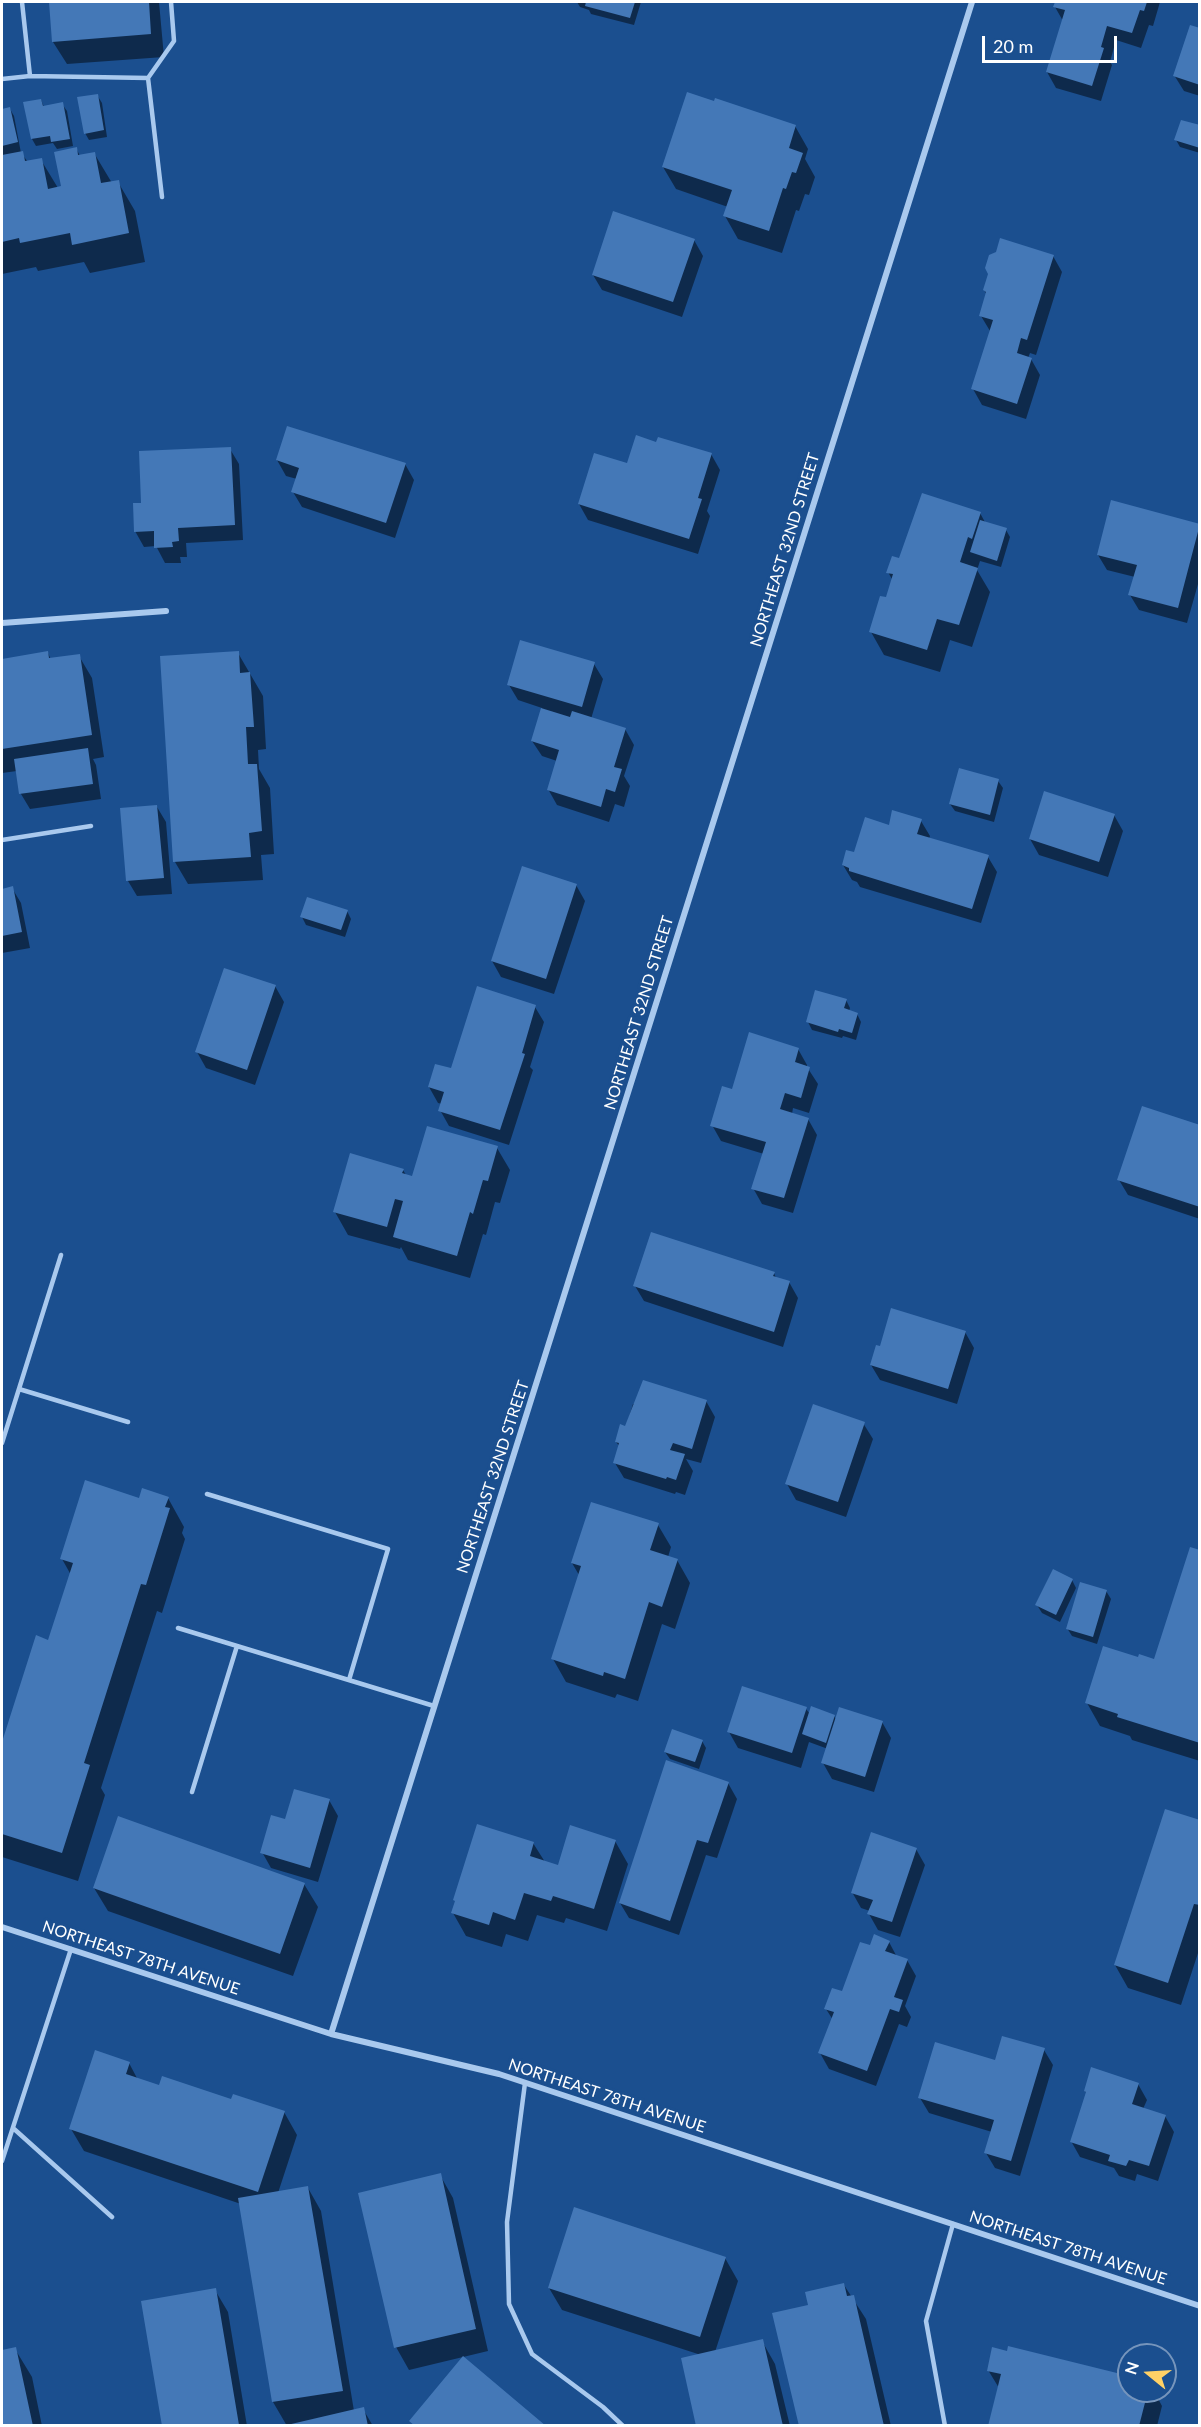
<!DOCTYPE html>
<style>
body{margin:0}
#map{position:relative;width:1201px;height:2427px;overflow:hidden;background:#1b4f8f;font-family:Lato,sans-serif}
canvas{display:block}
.frame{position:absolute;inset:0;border:3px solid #fff;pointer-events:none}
.north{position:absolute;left:1117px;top:2343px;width:60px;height:60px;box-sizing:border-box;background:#1b4f8f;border:2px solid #7695bc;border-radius:50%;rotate:288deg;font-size:16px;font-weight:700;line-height:24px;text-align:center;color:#fff}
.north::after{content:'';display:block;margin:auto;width:21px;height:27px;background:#ffd166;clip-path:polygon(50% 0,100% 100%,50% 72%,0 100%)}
.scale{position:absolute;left:982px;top:36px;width:135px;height:27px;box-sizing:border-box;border:3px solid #fff;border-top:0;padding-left:8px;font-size:18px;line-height:21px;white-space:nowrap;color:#fff;-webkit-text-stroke:4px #1b4f8f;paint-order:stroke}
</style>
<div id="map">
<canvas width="1201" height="2427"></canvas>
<div class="frame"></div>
<div class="north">N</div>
<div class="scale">20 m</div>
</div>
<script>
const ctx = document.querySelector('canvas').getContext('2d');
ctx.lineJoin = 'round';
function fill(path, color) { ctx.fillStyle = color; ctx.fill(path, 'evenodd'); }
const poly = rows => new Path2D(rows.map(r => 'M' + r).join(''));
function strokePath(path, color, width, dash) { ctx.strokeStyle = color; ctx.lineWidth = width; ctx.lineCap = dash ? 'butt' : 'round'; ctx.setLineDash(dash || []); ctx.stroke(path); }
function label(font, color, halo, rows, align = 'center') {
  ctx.font = font + ' Lato,sans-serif'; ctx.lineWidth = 6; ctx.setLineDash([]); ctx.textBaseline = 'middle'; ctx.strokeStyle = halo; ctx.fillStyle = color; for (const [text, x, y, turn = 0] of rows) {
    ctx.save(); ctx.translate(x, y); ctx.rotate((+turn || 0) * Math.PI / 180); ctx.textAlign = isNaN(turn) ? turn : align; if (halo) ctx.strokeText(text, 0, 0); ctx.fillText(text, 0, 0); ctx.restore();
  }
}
const shadow = poly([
 [50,2,159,2,164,57,67,64,53,42],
 [577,2,641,2,634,25,591,14,589,10,580,7],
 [1057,2,1160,2,1153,26,1149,25,1141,48,1116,40,1110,62,1112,65,1101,101,1056,88,1047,72,1063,21,1055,7],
 [1200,30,1200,96,1184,91,1174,75],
 [97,95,102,103,107,137,89,140,85,133],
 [41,100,44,107,62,104,67,111,73,146,57,149,53,143,36,146,32,139,25,103],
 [10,109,14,116,21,153,28,162,41,160,58,188,63,188,76,148,80,156,94,153,112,183,118,182,135,211,145,262,90,273,84,262,38,271,36,267,2,274,2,110],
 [795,126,808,149,805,159,815,177,809,195,805,194,799,211,796,210,782,253,738,239,725,216,728,207,676,189,663,167],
 [1200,127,1200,153,1180,147,1176,140],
 [694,240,703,256,682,317,602,290,593,275],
 [997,253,1053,256,1062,272,1036,355,1030,353,1028,358,1031,359,1040,375,1026,419,982,405,973,389,990,331,981,316,987,295,984,290],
 [657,444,711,454,720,470,707,511,710,516,698,554,588,520,579,504],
 [230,449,239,464,243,540,186,543,187,557,180,557,181,563,165,563,156,546,144,547,135,531,142,504],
 [277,460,405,464,414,480,395,538,302,507,293,492,297,479,286,476],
 [980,513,986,524,1006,530,1010,537,1001,567,980,561,977,570,990,592,972,647,950,640,940,672,884,655,871,632,887,599,893,581,888,572,900,560],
 [1200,525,1200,577,1187,623,1139,610,1130,595,1135,577,1107,570,1098,555],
 [48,653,51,660,79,656,92,678,104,757,93,759,96,765,101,799,30,809,21,794,17,771,2,773,2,660],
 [238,653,263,696,266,749,258,750,259,769,270,788,274,854,261,855,263,880,188,884,175,862],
 [594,664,603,679,591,719,625,729,634,745,624,776,630,786,624,807,615,804,609,822,557,805,548,789,557,761,542,756,532,741,542,708,518,700,509,685],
 [998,781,1003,788,994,822,955,811,950,804],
 [157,807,166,822,172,894,137,896,128,881],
 [1114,815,1123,831,1108,877,1039,855,1030,839],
 [921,821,930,836,929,839,988,857,997,872,981,923,860,887,857,882,852,880,843,865,855,854,890,826],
 [576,885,585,901,554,994,501,977,492,961],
 [12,888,21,903,30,948,2,953,2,890],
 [347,911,351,919,345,937,306,925,302,917],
 [275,986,284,1002,255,1085,206,1068,197,1052],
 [846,1000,850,1008,849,1011,857,1014,861,1022,856,1040,843,1036,842,1038,812,1030,808,1022],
 [535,1007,544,1022,530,1067,533,1070,509,1145,449,1126,440,1110,442,1104,438,1103,429,1087],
 [798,1049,807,1065,807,1067,818,1084,809,1113,793,1108,792,1114,808,1119,817,1135,793,1213,762,1204,753,1188,764,1154,721,1141,712,1125,733,1091],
 [1200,1126,1200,1219,1128,1195,1119,1180],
 [497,1148,510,1170,500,1203,495,1202,486,1235,483,1234,470,1278,408,1260,401,1247,400,1249,348,1235,335,1212,403,1170,406,1175,413,1177],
 [774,1273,776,1278,789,1282,798,1298,783,1347,644,1301,635,1286],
 [965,1332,974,1348,957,1404,880,1380,871,1365],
 [706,1401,715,1417,701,1463,686,1459,693,1471,685,1495,676,1492,675,1494,624,1478,615,1463,620,1447,616,1442,626,1427,633,1404],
 [863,1423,873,1439,846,1517,796,1500,787,1484],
 [168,1498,184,1527,182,1533,185,1539,162,1613,157,1611,101,1788,105,1795,78,1881,2,1857,2,1747,37,1637,49,1642,71,1575,62,1559,140,1499],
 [658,1525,671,1547,668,1557,677,1560,690,1583,675,1629,662,1624,638,1701,617,1694,615,1698,566,1682,553,1659,579,1575,572,1563],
 [1200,1551,1200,1761,1132,1740,1130,1736,1100,1726,1087,1703,1139,1659,1155,1661],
 [1072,1580,1076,1588,1060,1622,1042,1613,1037,1605],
 [1106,1591,1111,1599,1097,1644,1072,1636,1067,1628],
 [806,1709,810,1714,834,1716,837,1721,882,1722,891,1738,874,1792,832,1779,823,1763,828,1749,809,1742,801,1768,738,1748,729,1732],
 [702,1741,706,1748,699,1769,670,1759,665,1752],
 [728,1783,737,1799,717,1858,706,1855,679,1935,629,1918,620,1903],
 [329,1800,338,1816,318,1882,271,1868,262,1852,286,1821],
 [1200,1821,1200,1947,1181,2005,1128,1988,1115,1965],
 [615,1841,628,1864,607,1931,566,1918,564,1923,537,1915,528,1941,506,1934,502,1947,466,1936,453,1913,533,1843,545,1862,559,1867],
 [916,1849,925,1865,900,1937,878,1930,869,1914,870,1911,861,1908,852,1892],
 [304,1884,318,1907,293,1976,108,1911,94,1888],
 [889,1942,897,1957,907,1960,916,1976,905,2006,911,2017,907,2027,899,2024,876,2086,829,2069,820,2053,833,2020,826,2009,842,1993,871,1947],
 [1044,2050,1053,2065,1020,2176,995,2168,986,2153,992,2132,929,2113,920,2098,996,2062],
 [129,2063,138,2080,160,2086,284,2112,297,2135,278,2193,308,2188,321,2211,354,2411,363,2409,373,2426,287,2426,273,2402,241,2204,84,2151,71,2129],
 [1138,2084,1147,2100,1143,2109,1165,2116,1174,2132,1158,2181,1137,2174,1135,2181,1119,2176,1114,2168,1080,2157,1071,2141,1087,2094,1085,2091],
 [440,2175,453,2198,488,2351,409,2370,396,2347],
 [725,2258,738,2281,715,2352,762,2341,775,2364,790,2426,698,2426,701,2355,562,2310,549,2288],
 [844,2285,866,2319,891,2426,800,2426,810,2306],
 [215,2290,228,2312,247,2426,163,2426],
 [15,2349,32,2377,42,2426,2,2426,2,2352],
 [988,2370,1129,2378,1129,2391,1154,2391,1162,2406,1157,2426,989,2426,999,2388]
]);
const building = poly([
 [49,2,149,2,151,34,52,42],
 [586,2,635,2,630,18,585,6],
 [1055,2,1147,2,1144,11,1140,10,1132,33,1107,26,1101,47,1104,48,1092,86,1046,72,1065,10,1053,7],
 [1190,25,1200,28,1200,85,1173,76],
 [687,92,714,101,715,98,796,125,789,148,803,153,796,173,792,172,786,189,783,188,769,231,723,216,732,190,662,167],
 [98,94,104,130,84,134,77,97],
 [41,99,43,106,63,102,70,139,51,142,50,136,31,139,23,102],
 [10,107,18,142,2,146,2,109],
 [1181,120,1200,125,1200,148,1174,140],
 [77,147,78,155,95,152,101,183,119,180,129,233,72,245,70,233,20,243,19,238,2,242,2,155,23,151,25,161,42,158,48,189,61,186,54,152],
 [613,211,695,239,673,302,592,275],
 [1000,238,1054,255,1027,340,1021,338,1017,353,1032,358,1017,404,971,389,993,320,979,316,986,292,983,290,988,274,985,268,989,255,996,252],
 [287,426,406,463,386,523,291,492,299,468,276,460],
 [636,435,656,442,658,437,712,453,698,498,702,499,689,539,578,504,594,453,627,463],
 [231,447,235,525,178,528,179,541,172,542,173,547,154,548,154,531,134,532,133,503,141,503,139,451],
 [922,493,981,512,972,539,968,537,960,562,978,568,959,625,937,619,927,650,869,632,880,596,886,597,893,574,886,573,892,556,899,558],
 [1111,500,1200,524,1178,608,1128,595,1137,565,1097,555],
 [980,520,1007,528,997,561,970,552],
 [520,640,595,662,582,707,507,685],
 [48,651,49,658,80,654,92,735,2,749,2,659],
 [239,651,240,673,250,672,254,727,246,727,248,764,257,764,262,831,249,833,251,857,173,862,160,656],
 [541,708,570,717,572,711,626,728,614,767,622,769,615,792,606,789,601,807,547,790,559,750,531,741],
 [88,748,93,784,19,794,14,759],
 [959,768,999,779,990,815,949,804],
 [1044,791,1115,814,1099,862,1029,839],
 [157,805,164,878,126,881,120,808],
 [892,810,922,819,917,834,989,855,972,909,849,871,849,868,842,865,846,850,854,852,865,817,889,825],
 [522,866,577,884,546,979,491,961],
 [13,886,22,932,2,936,2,889],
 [307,897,348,910,341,930,300,917],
 [224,968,276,985,247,1070,195,1052],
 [477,986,536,1005,522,1053,525,1054,500,1130,438,1111,444,1092,428,1087,435,1064,451,1068],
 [815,990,847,999,844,1008,858,1013,852,1033,839,1029,838,1032,806,1022],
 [749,1032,799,1048,795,1062,810,1067,801,1098,785,1093,780,1109,809,1118,784,1198,751,1189,766,1142,710,1126,722,1086,732,1089],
 [1142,1106,1200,1125,1200,1207,1117,1180],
 [427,1126,498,1146,488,1181,483,1180,473,1214,470,1212,457,1256,393,1237,403,1201,395,1199,387,1227,333,1212,350,1153,404,1169,402,1173,412,1176],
 [651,1232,775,1272,773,1276,790,1281,774,1332,633,1286],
 [891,1308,966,1331,948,1389,870,1365,876,1345,880,1346],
 [643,1380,707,1400,692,1449,673,1443,670,1450,685,1454,676,1480,667,1477,666,1479,613,1463,619,1443,615,1442,620,1424,625,1426],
 [813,1404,865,1422,838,1502,785,1484],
 [85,1480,139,1498,142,1488,169,1497,165,1507,170,1508,146,1585,141,1584,84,1763,90,1765,62,1853,2,1834,2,1742,36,1635,48,1640,73,1563,60,1559],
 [591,1502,659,1523,650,1550,678,1559,662,1607,649,1602,625,1679,604,1672,603,1676,551,1659,581,1566,571,1563],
 [1190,1547,1200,1550,1200,1743,1117,1717,1118,1714,1085,1703,1103,1646,1138,1657,1139,1654,1154,1659],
 [1053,1569,1073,1579,1056,1615,1035,1605],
 [1080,1582,1107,1590,1093,1637,1066,1629],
 [742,1686,807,1707,792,1753,727,1732],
 [811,1706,835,1715,826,1743,802,1734],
 [839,1707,883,1721,865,1777,821,1763],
 [672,1729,703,1740,695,1762,664,1752],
 [666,1760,729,1782,708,1843,697,1840,670,1921,619,1903],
 [294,1789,330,1799,310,1868,260,1853,271,1815,285,1819],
 [1165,1809,1200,1820,1200,1905,1194,1904,1168,1983,1114,1965],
 [118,1816,305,1883,280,1954,93,1888],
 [477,1824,534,1842,530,1856,558,1865,570,1825,616,1840,594,1909,553,1896,551,1901,524,1893,515,1920,493,1912,489,1925,451,1913,455,1901,453,1900],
 [871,1832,917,1848,892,1922,867,1914,873,1900,851,1893],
 [874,1934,890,1941,885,1951,908,1959,894,1997,903,2000,899,2012,890,2009,867,2071,818,2053,834,2012,824,2009,832,1988,842,1991,860,1942,870,1945],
 [1002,2036,1045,2048,1011,2161,984,2153,994,2120,918,2098,935,2042,995,2060],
 [95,2050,130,2062,126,2074,159,2085,162,2076,231,2099,233,2094,285,2111,258,2192,69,2129],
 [1091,2067,1139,2083,1132,2104,1166,2115,1149,2166,1129,2160,1126,2166,1108,2161,1110,2155,1070,2142,1086,2092,1084,2091],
 [441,2173,476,2329,394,2348,358,2193],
 [308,2186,343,2391,272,2402,238,2198],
 [574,2207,726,2257,700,2337,548,2288],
 [844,2283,847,2296,854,2295,884,2426,799,2426,772,2313,808,2305,805,2292],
 [216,2288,239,2425,162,2426,141,2301],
 [763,2339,783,2426,696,2426,681,2358],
 [1008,2346,1129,2376,1129,2391,1148,2391,1139,2426,988,2426,1001,2374,987,2371,992,2347,1007,2351],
 [16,2347,33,2426,2,2426,2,2350],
 [463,2356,546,2426,415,2426,409,2421],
 [364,2407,368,2426,287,2426,287,2425]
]);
const service = poly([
 [30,76,148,78],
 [2,79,30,76,22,2],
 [162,197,148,78,174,41,171,2],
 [2,840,91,826],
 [19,1389,128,1422],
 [2,1443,61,1255],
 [207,1494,388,1549,349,1680],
 [178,1628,434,1706],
 [192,1792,237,1646],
 [525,2083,507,2222,509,2304,532,2354,603,2407,623,2426],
 [13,2128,112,2217],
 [2,2161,71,1949],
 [945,2426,926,2321,953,2224]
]);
const minor = poly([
 [2,623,166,611],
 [2,1927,331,2034,499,2074,1200,2306],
 [331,2034,972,2]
]);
const streetNames = [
 ["NORTHEAST 32ND STREET",785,550,-73],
 ["NORTHEAST 32ND STREET",639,1013,-73],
 ["NORTHEAST 32ND STREET",493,1477,-72],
 ["NORTHEAST 78TH AVENUE",141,1958,18],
 ["NORTHEAST 78TH AVENUE",607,2096,18],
 ["NORTHEAST 78TH AVENUE",1068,2248,18]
];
fill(shadow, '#0007');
fill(building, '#4478b7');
strokePath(service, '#a9c9ee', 4.5);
strokePath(minor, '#a9c9ee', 6);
label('16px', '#fff', '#1b4f8f', streetNames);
</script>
